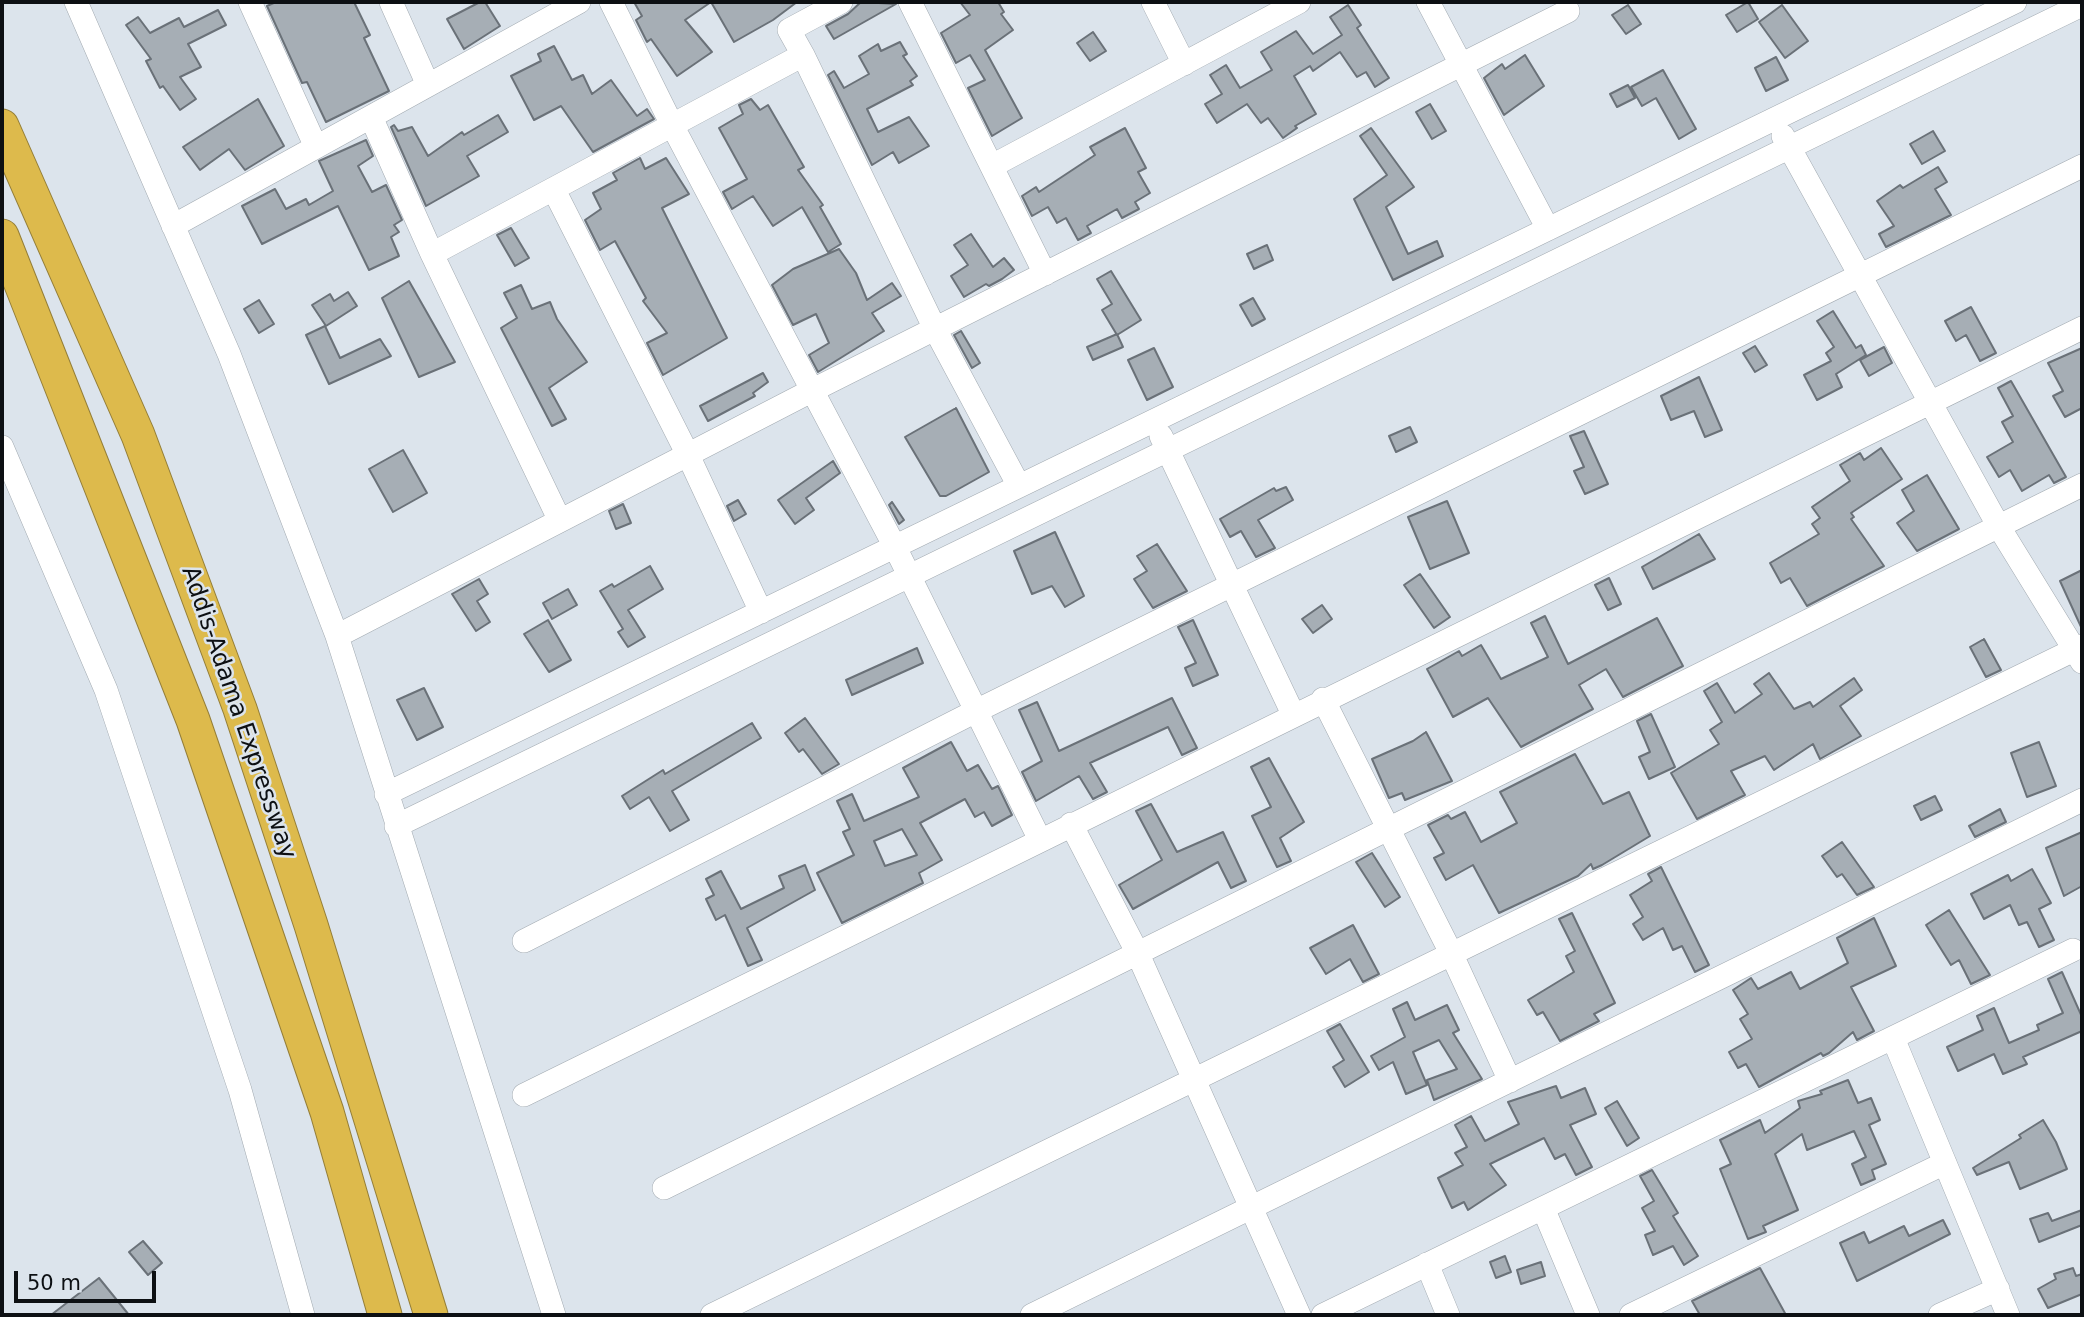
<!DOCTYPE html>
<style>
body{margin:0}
#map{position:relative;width:2084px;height:1317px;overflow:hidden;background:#dce4ec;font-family:"DejaVu Sans",sans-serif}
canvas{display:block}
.frame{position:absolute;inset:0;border:4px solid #0d1013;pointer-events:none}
.scale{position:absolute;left:14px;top:1271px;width:142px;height:32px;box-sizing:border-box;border:4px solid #0d1013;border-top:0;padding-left:9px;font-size:21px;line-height:24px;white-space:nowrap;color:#0d1013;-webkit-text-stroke:5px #dce4ec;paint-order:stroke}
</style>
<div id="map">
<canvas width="2084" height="1317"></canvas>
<div class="frame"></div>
<div class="scale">50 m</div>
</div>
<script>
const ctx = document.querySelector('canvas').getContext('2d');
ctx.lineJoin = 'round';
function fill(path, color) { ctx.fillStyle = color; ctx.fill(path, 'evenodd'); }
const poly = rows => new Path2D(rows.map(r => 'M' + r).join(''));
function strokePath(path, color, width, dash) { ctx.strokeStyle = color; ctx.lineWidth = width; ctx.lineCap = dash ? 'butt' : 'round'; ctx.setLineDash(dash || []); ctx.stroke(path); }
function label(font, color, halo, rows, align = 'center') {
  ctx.font = font + ' "DejaVu Sans",sans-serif'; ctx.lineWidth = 5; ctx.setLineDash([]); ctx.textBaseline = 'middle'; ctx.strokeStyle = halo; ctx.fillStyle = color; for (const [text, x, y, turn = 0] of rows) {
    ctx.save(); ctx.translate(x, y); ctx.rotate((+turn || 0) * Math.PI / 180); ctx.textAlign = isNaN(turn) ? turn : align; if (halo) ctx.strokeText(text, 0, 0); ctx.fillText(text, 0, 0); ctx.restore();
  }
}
const building = poly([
 [276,2,354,2,370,35,364,38,389,91,326,122,307,82,302,83,267,6,276,2],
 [480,2,485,2,500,26,464,49,447,19,480,2],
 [634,2,711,2,685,20,712,52,677,76,651,39,647,42,636,20,642,16,634,2],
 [711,2,797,2,773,20,734,42,711,2],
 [861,2,896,4,834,39,826,26,848,14,861,2],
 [960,2,998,2,1004,12,1001,14,1013,30,985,50,1022,118,992,136,968,88,985,80,970,55,956,63,941,33,970,15,960,2],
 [1748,2,1758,19,1737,32,1726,15,1748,2],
 [1348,5,1361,25,1357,28,1389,78,1375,87,1366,72,1357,77,1340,52,1313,71,1310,66,1294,76,1316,114,1295,126,1297,128,1283,138,1268,118,1261,123,1247,104,1217,123,1205,104,1222,94,1210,75,1226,65,1240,88,1272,70,1261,52,1296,31,1313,54,1342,35,1330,17,1348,5],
 [1628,5,1641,24,1626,34,1612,15,1628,5],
 [1782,5,1808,41,1785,58,1759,22,1782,5],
 [218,10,226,25,188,44,201,67,180,77,196,99,180,110,163,86,160,88,146,61,151,59,126,25,138,17,150,33,179,18,184,27,218,10],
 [1093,32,1106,51,1090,61,1077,43,1093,32],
 [900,42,907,54,903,56,917,76,910,81,913,85,867,109,878,132,909,117,929,146,899,163,893,152,872,165,828,75,834,71,844,88,869,74,859,56,878,44,881,51,900,42],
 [554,46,572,80,583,75,592,94,611,80,637,116,647,109,654,119,593,152,561,106,534,120,511,76,541,61,538,54,554,46],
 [1525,55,1544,86,1504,115,1484,78,1502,64,1505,69,1525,55],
 [1776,57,1788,80,1766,91,1755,68,1776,57],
 [1663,70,1696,129,1679,139,1656,98,1642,106,1631,87,1663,70],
 [1628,85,1635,98,1617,107,1610,94,1628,85],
 [258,99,284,146,245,170,229,149,200,170,183,147,258,99],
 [751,99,760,110,768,105,804,167,798,170,823,205,820,207,841,244,828,252,802,207,773,226,753,196,732,209,723,192,747,179,719,128,743,114,739,105,751,99],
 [1430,104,1446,131,1432,139,1416,112,1430,104],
 [498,115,508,132,467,156,479,176,426,206,391,127,394,125,398,131,412,127,428,156,462,132,464,135,498,115],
 [1125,128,1146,168,1138,172,1150,193,1135,202,1139,209,1122,218,1117,209,1087,226,1091,233,1078,240,1066,218,1057,223,1048,207,1032,216,1022,196,1036,187,1039,192,1095,155,1090,147,1125,128],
 [1371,128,1414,187,1386,207,1408,254,1437,241,1443,256,1393,280,1354,199,1387,175,1360,136,1371,128],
 [1933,131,1945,151,1922,164,1910,144,1933,131],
 [366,140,373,156,358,166,372,192,386,185,402,220,394,225,399,232,391,237,399,256,369,270,338,206,262,244,242,206,275,189,286,209,306,199,309,205,333,191,319,161,366,140],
 [640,158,645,169,666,158,689,194,662,208,727,338,663,375,647,343,667,333,643,301,646,298,615,241,600,250,585,220,601,209,593,193,617,180,613,173,640,158],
 [1938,167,1947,182,1935,189,1951,215,1886,247,1879,234,1894,226,1877,201,1900,185,1903,188,1938,167],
 [511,228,529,258,515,266,497,235,511,228],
 [971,234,993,267,1004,258,1014,270,1002,279,989,286,986,284,964,297,951,276,968,265,954,245,971,234],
 [1267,245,1273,260,1254,269,1247,254,1267,245],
 [839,249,856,273,867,300,892,283,901,296,872,313,884,331,818,372,809,355,829,343,816,314,793,325,772,285,793,269,839,249],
 [1111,271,1141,320,1117,335,1102,310,1112,304,1097,279,1111,271],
 [409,281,455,362,419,377,382,298,409,281],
 [521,285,532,309,550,302,557,319,587,362,549,388,566,419,552,426,501,328,517,318,504,293,521,285],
 [348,292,357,306,326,326,312,305,330,294,334,301,348,292],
 [1253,298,1265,319,1252,326,1240,305,1253,298],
 [259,300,274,324,259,333,244,309,259,300],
 [1971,307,1996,353,1980,361,1966,335,1956,341,1945,321,1971,307],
 [1833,311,1856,348,1861,345,1866,355,1836,374,1842,387,1817,400,1804,375,1831,361,1826,353,1834,347,1817,321,1833,311],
 [325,326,340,358,380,339,391,356,329,384,306,335,325,326],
 [961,331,980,363,972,368,954,335,961,331],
 [1117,334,1123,347,1093,360,1087,347,1117,334],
 [1755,346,1767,365,1755,372,1743,353,1755,346],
 [1884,347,1892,363,1869,376,1860,360,1884,347],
 [1154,348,1173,387,1147,400,1128,360,1154,348],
 [2082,348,2082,408,2065,417,2053,396,2063,391,2048,363,2082,348],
 [763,373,768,382,753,393,755,396,708,421,700,406,763,373],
 [1699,377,1722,430,1705,437,1694,411,1671,420,1661,396,1699,377],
 [2011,381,2066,477,2054,483,2049,475,2022,491,2010,470,1999,477,1987,457,2013,442,2002,422,2013,416,1998,388,2011,381],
 [956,408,989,472,946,496,940,496,905,437,956,408],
 [1410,427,1417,442,1396,452,1389,436,1410,427],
 [1584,431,1608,484,1585,494,1574,471,1584,467,1570,436,1584,431],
 [1881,448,1902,479,1851,513,1854,517,1851,519,1884,566,1807,606,1790,578,1781,583,1770,563,1819,534,1812,524,1820,518,1812,507,1850,481,1840,465,1860,453,1864,460,1881,448],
 [403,450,427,493,393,512,369,469,403,450],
 [833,461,840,473,806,498,814,510,795,524,778,500,833,461],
 [1927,475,1959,529,1917,551,1897,523,1914,511,1902,490,1927,475],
 [1286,487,1293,500,1258,520,1275,548,1256,557,1241,531,1230,537,1220,519,1274,488,1276,491,1286,487],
 [738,500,746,514,734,521,727,506,738,500],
 [1447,501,1469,553,1430,569,1408,517,1447,501],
 [892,502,904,520,899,524,889,505,892,502],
 [623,504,631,523,616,529,609,511,623,504],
 [1055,532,1084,596,1065,607,1052,586,1032,594,1014,551,1055,532],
 [1699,534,1715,559,1653,589,1642,567,1699,534],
 [1157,544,1187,591,1153,608,1134,579,1147,571,1137,556,1157,544],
 [650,566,663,589,628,610,645,637,628,647,618,632,623,629,600,591,612,584,614,587,650,566],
 [2082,570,2082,629,2060,581,2082,570],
 [1420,574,1450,617,1434,628,1404,585,1420,574],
 [1609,578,1621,604,1608,610,1595,585,1609,578],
 [479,579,488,594,477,601,490,622,476,631,452,594,479,579],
 [568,589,577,605,552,619,543,603,568,589],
 [1322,605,1332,619,1313,633,1302,619,1322,605],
 [1545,616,1568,664,1657,618,1683,666,1623,697,1606,669,1579,685,1593,709,1521,747,1488,698,1453,717,1427,669,1459,651,1462,656,1481,645,1501,679,1548,657,1531,623,1545,616],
 [548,620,571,660,549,672,524,634,548,620],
 [1193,620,1218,675,1193,686,1185,668,1196,663,1178,627,1193,620],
 [1984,639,2001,670,1986,677,1970,647,1984,639],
 [917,648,923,663,852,695,846,680,917,648],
 [1769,673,1794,709,1810,702,1813,707,1854,678,1862,690,1840,706,1861,736,1820,759,1813,744,1774,770,1765,756,1731,771,1745,795,1697,819,1671,773,1719,744,1710,730,1722,722,1704,691,1717,683,1735,713,1762,694,1754,684,1769,673],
 [424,688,443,727,417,740,397,700,424,688],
 [1172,698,1197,748,1182,755,1168,727,1090,763,1107,792,1093,799,1079,776,1036,801,1022,772,1042,761,1019,710,1037,702,1059,751,1172,698],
 [1651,714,1675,767,1649,779,1639,757,1650,752,1637,721,1651,714],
 [805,718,839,764,822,774,803,749,799,752,785,733,805,718],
 [752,723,761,738,672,791,689,820,670,831,649,797,630,809,622,796,663,770,665,774,752,723],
 [1426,732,1452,781,1405,800,1402,793,1389,798,1372,759,1413,741,1426,732],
 [951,742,967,771,978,765,992,789,998,786,1012,815,992,826,984,812,975,817,965,799,920,823,942,860,919,873,923,883,842,923,817,873,854,855,843,832,850,829,837,801,852,794,864,821,919,797,903,768,951,742],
 [902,829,917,855,885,866,874,841,902,829],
 [2039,742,2056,786,2027,797,2011,753,2039,742],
 [1575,754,1603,804,1629,792,1650,836,1602,865,1593,869,1591,864,1578,876,1499,913,1473,865,1446,880,1434,858,1444,853,1428,825,1448,815,1451,819,1465,812,1481,842,1517,823,1500,792,1575,754],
 [1269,758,1304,822,1280,838,1291,861,1277,867,1252,816,1271,807,1251,767,1269,758],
 [1935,796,1942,810,1921,820,1914,806,1935,796],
 [1151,804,1177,852,1223,832,1246,881,1231,888,1218,862,1133,909,1119,885,1162,860,1136,811,1151,804],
 [2000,809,2006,822,1975,837,1969,826,2000,809],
 [2082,832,2082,886,2064,896,2046,848,2082,832],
 [1842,842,1874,887,1857,895,1842,874,1837,877,1822,856,1842,842],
 [1372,853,1400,897,1385,907,1356,862,1372,853],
 [805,865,815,890,747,928,762,960,748,966,725,915,716,920,706,899,714,895,706,879,721,871,741,909,784,888,779,876,805,865],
 [1661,867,1709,965,1695,972,1682,946,1673,950,1663,928,1643,940,1633,924,1643,917,1630,895,1652,881,1648,874,1661,867],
 [2032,869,2051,903,2039,909,2054,940,2039,947,2027,922,2019,925,2010,905,1984,919,1971,894,2008,875,2011,881,2032,869],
 [1949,910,1990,975,1971,984,1959,960,1951,965,1926,925,1949,910],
 [1572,913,1615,1003,1594,1014,1599,1021,1560,1041,1543,1012,1537,1015,1528,1000,1574,972,1566,956,1575,951,1559,919,1572,913],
 [1874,918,1896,966,1851,987,1874,1031,1857,1040,1853,1032,1829,1053,1823,1056,1821,1053,1759,1087,1746,1064,1738,1068,1729,1052,1752,1039,1740,1019,1748,1014,1733,990,1751,978,1758,989,1791,972,1800,989,1848,963,1837,938,1874,918],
 [1353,925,1379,974,1363,982,1350,959,1326,974,1310,948,1353,925],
 [2062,972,2082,1017,2082,1031,2023,1057,2027,1064,2003,1074,1994,1054,1958,1071,1947,1047,1983,1030,1977,1016,1994,1008,2009,1043,2039,1030,2037,1025,2063,1013,2048,979,2062,972],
 [1407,1002,1415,1020,1447,1005,1459,1030,1453,1033,1482,1079,1434,1100,1427,1080,1457,1069,1439,1040,1413,1052,1427,1085,1406,1094,1393,1062,1379,1070,1371,1056,1405,1037,1393,1009,1407,1002],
 [1340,1024,1369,1072,1345,1087,1333,1067,1344,1060,1327,1031,1340,1024],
 [1848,1080,1858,1103,1871,1098,1880,1120,1869,1125,1886,1164,1872,1170,1875,1179,1861,1185,1852,1164,1866,1157,1854,1131,1807,1150,1802,1134,1775,1154,1798,1210,1763,1226,1766,1232,1748,1239,1720,1169,1731,1164,1720,1140,1760,1120,1765,1133,1800,1108,1798,1101,1822,1094,1820,1091,1848,1080],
 [1556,1086,1561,1098,1585,1088,1596,1114,1570,1125,1592,1167,1576,1175,1565,1154,1555,1159,1544,1138,1490,1164,1506,1185,1468,1210,1464,1202,1452,1208,1438,1178,1463,1165,1455,1153,1467,1147,1455,1125,1471,1116,1485,1141,1519,1124,1508,1102,1556,1086],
 [1617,1101,1639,1138,1627,1146,1605,1108,1617,1101],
 [2043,1120,2056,1142,2067,1169,2020,1189,2009,1162,1977,1175,1973,1168,2021,1138,2019,1135,2043,1120],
 [1652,1170,1678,1213,1673,1216,1698,1256,1684,1265,1673,1246,1653,1255,1645,1235,1655,1231,1642,1208,1654,1201,1640,1176,1652,1170],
 [2082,1210,2082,1225,2039,1242,2030,1219,2048,1213,2052,1221,2082,1210],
 [1943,1220,1950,1234,1857,1281,1840,1243,1864,1232,1869,1243,1904,1226,1909,1236,1943,1220],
 [143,1241,162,1263,148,1275,129,1252,143,1241],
 [1505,1256,1511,1272,1496,1278,1490,1262,1505,1256],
 [1541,1262,1545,1276,1521,1284,1517,1270,1541,1262],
 [1760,1268,1786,1315,1700,1315,1692,1301,1760,1268],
 [2073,1268,2076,1276,2082,1274,2082,1294,2048,1308,2038,1289,2056,1279,2054,1274,2073,1268],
 [99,1278,129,1315,51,1315,99,1278]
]);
const minor = poly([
 [76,2,229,354,337,636,554,1315],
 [250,2,316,147],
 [391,2,428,85],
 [611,2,672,125,895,547,1040,840],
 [910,2,1045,274],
 [1153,2,1184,64],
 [1428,2,1548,229],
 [803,55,789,30,841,2],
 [371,117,432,254,560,521],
 [1783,136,1999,527,2082,662],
 [992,166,1299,2],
 [554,190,688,455,761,612],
 [173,226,579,2],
 [432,254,803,55,935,329,1019,486],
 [1161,436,1293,714],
 [2,447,106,690,240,1090,303,1315],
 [337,636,813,390,1568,11],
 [1323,699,1452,955,1510,1081],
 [386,794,2015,2],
 [1071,824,1137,952,1299,1315],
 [396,826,2082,5],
 [524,941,976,711,2082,166],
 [1893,1038,2008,1315],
 [524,1095,2082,328],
 [664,1188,2082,485],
 [1543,1208,1588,1315],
 [1427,1264,1448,1315],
 [712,1315,2082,646],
 [1032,1315,2082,800],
 [1323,1315,2073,950],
 [1631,1315,1945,1163],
 [1940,1315,1998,1289]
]);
const highway = poly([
 [2,126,138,435,240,709,311,925,431,1315],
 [2,236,193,720,327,1112,385,1315]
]);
const streetNames = [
 ["Addis-Adama Expressway",238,713,71]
];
fill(building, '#a6aeb5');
strokePath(building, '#6a7178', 2);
strokePath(minor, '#a2aab1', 24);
strokePath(highway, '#947e38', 35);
strokePath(minor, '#fff', 23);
strokePath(highway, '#ddba4c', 33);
label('24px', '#0d1013', '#dce4ec', streetNames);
</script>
